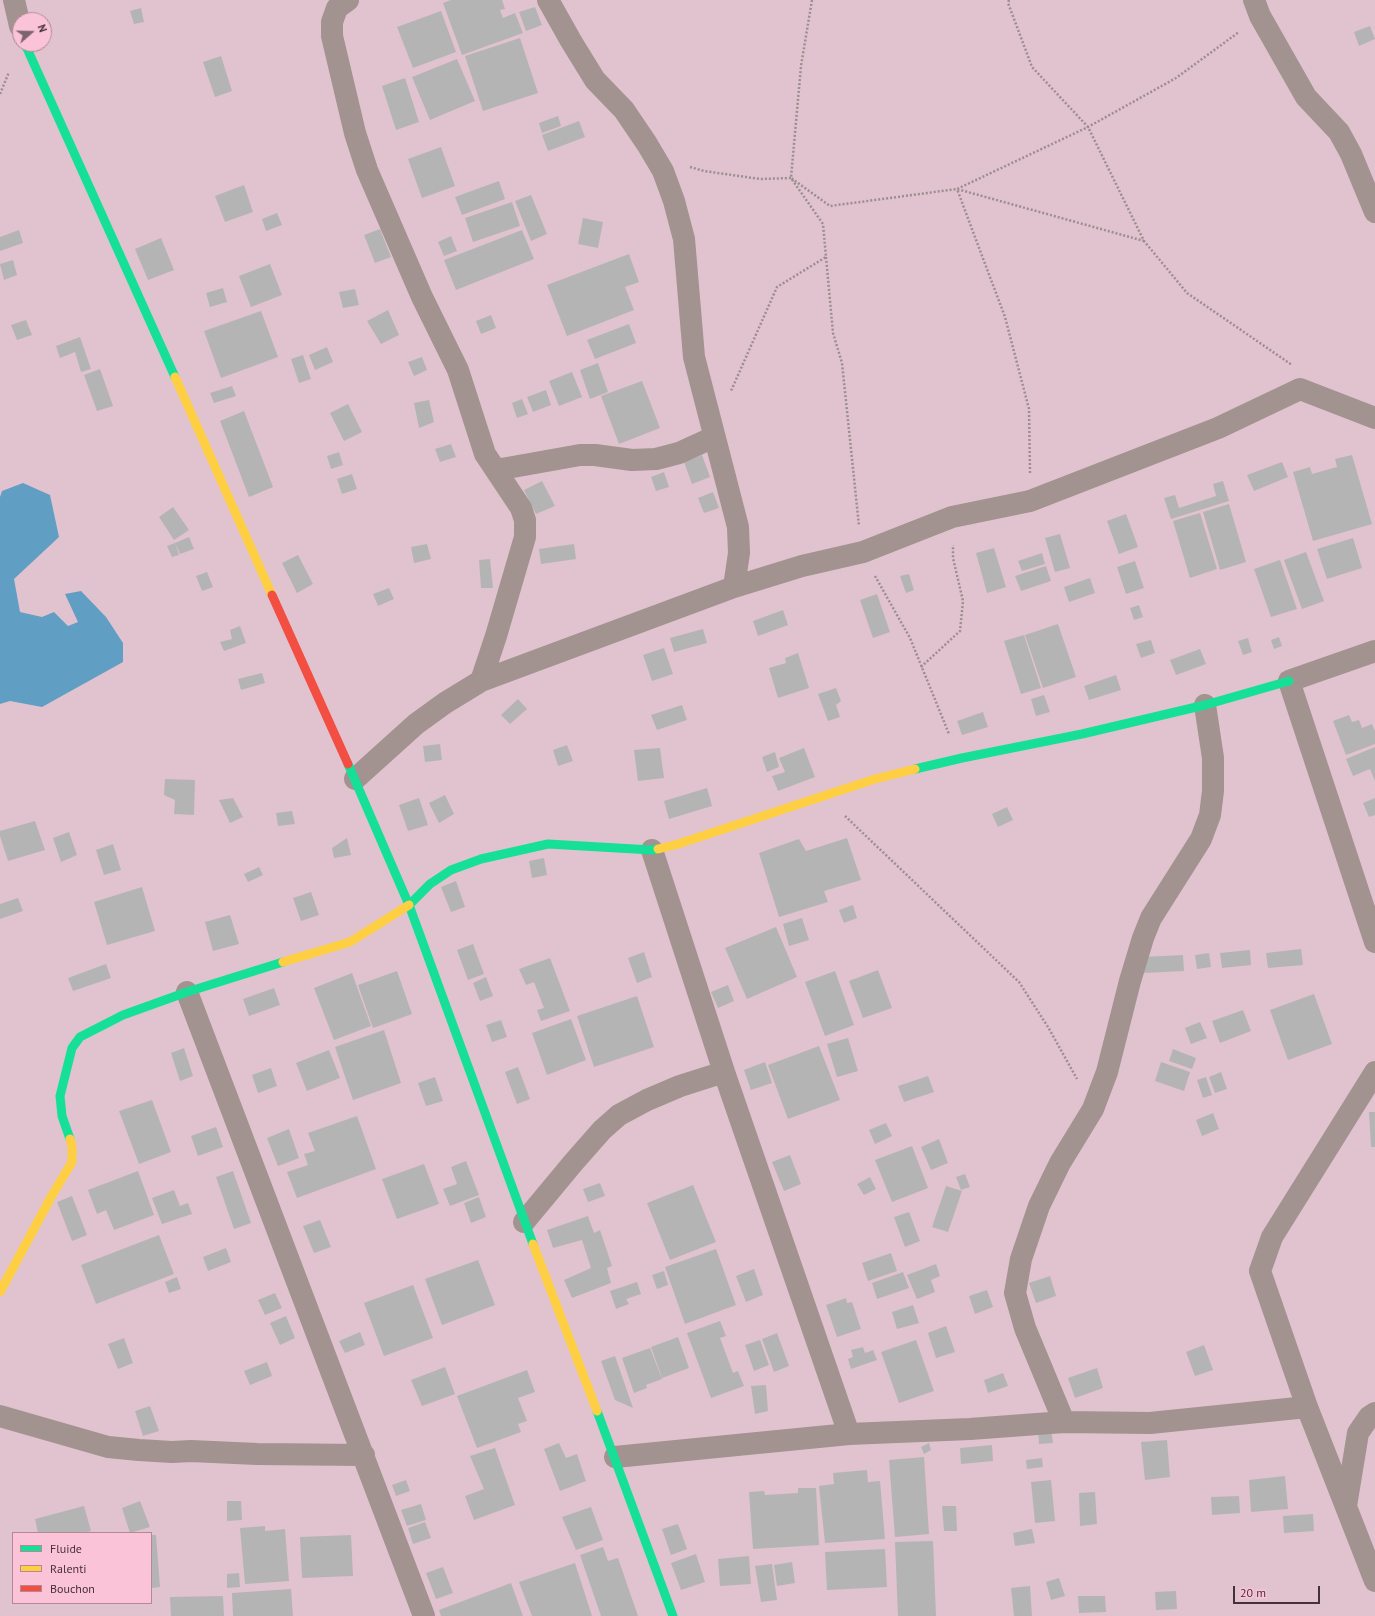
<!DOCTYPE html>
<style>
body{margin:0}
#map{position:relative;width:1375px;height:1616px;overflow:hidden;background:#e0c3ce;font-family:"PT Sans",sans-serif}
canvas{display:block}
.legend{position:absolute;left:12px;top:1532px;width:140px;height:72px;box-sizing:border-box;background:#fbc3d8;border:1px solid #b38998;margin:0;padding:5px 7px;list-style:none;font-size:12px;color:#463139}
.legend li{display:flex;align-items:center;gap:8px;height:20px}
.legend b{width:20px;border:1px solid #b38998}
.north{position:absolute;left:12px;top:12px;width:40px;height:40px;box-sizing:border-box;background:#fbc3d8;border:1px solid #b38998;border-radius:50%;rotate:70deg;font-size:11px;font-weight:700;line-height:16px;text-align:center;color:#463139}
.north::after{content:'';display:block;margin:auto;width:14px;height:18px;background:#7c646d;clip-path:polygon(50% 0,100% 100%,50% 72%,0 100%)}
.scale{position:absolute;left:1233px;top:1586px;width:87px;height:18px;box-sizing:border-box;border:2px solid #463139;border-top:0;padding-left:5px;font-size:12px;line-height:14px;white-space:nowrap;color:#463139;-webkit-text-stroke:3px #fbc3d8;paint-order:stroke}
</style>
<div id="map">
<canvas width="1375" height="1616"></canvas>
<ul class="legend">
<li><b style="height:5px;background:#16e098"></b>Fluide</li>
<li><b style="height:5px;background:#ffcf43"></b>Ralenti</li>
<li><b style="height:5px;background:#f24e42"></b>Bouchon</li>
</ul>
<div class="north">N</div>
<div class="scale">20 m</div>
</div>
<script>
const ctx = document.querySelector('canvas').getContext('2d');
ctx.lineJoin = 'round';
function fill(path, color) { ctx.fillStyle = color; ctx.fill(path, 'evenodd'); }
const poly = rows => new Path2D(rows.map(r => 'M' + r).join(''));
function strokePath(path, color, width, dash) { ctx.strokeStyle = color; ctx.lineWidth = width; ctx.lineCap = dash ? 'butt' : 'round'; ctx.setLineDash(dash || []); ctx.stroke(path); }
const water = poly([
 [23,483,50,495,59,537,14,579,20,612,42,617,54,612,68,626,78,622,65,594,81,591,106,617,123,643,123,662,42,707,10,701,0,704,0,497,2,491]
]);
const building = poly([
 [451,0,502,0,505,9,500,10,503,18,515,13,523,33,462,55,443,3],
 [535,7,542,25,526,31,519,12],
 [141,8,144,22,134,24,130,11],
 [441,11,456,52,413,68,397,27],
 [1370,26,1375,39,1359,46,1354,32],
 [520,38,538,93,483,111,465,56],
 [221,56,232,91,215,97,203,62],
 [457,59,475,101,430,120,412,77],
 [405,78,419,122,396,130,382,86],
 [558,116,561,126,542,133,539,123],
 [579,121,585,137,548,151,542,135],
 [441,147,455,186,422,198,408,159],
 [499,181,505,199,462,215,455,197],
 [244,185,253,212,225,222,215,196],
 [531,195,547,234,531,241,515,201],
 [512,202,520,226,473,242,465,218],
 [277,213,282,225,266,231,262,219],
 [583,218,603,222,598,248,578,244],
 [380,229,391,257,375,263,364,235],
 [19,230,23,243,0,251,0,237],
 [522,230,534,259,456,290,444,260],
 [451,236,457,251,444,256,438,242],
 [161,238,174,270,148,280,135,249],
 [629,254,639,282,625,287,634,310,567,336,547,285],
 [13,260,17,275,4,280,0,264],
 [270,264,282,295,251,307,239,276],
 [223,288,227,302,210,307,206,293],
 [355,289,359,305,343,308,339,292],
 [388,310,399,335,381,344,367,321],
 [261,311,278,357,221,378,204,331],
 [491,315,496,328,481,334,476,321],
 [26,320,32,335,17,340,11,325],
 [629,324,636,343,595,359,587,340],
 [80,337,91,369,81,372,75,352,60,358,56,346],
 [327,347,333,362,315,370,309,355],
 [303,355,311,379,299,383,291,359],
 [422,357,427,370,414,376,408,362],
 [598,363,608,392,590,399,580,370],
 [100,369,113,406,97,411,84,375],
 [572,372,582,397,559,406,549,381],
 [642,381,660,428,619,444,601,396],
 [232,386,236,396,214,403,210,393],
 [546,390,551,405,533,412,527,397],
 [522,399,528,414,517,418,512,403],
 [429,400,434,422,419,428,414,403],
 [348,404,362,432,344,441,330,413],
 [244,411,273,487,249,497,220,421],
 [451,444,456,457,440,462,435,449],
 [339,452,343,465,331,469,327,456],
 [702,455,710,477,692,484,684,462],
 [1352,455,1372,524,1313,541,1293,472,1310,467,1312,474,1337,467,1335,459],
 [1282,462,1288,477,1254,491,1247,475],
 [664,472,669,487,656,491,651,477],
 [352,474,357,489,342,494,337,479],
 [542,481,555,506,536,514,524,490],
 [1223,481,1229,501,1171,519,1164,498,1175,495,1179,508,1216,496,1213,484],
 [713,492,719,508,704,513,698,498],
 [1229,504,1246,562,1220,570,1203,512],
 [173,507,189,530,174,540,159,517],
 [1200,513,1217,569,1190,578,1173,521],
 [1126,514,1138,547,1119,554,1107,521],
 [1060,534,1070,568,1055,572,1045,538],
 [189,537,194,549,180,554,175,543],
 [1353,538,1362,568,1327,579,1317,549],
 [175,543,179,555,172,557,167,546],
 [427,544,431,559,414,563,411,547],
 [574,544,576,559,541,564,539,549],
 [994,548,1006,587,987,593,976,553],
 [1306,552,1324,601,1302,609,1284,560],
 [1042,553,1045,564,1022,571,1018,561],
 [298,555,313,584,297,593,282,563],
 [490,559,493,588,481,588,479,560],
 [1280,560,1297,609,1271,617,1254,569],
 [1135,561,1144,588,1126,594,1117,567],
 [1046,566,1051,581,1021,591,1015,576],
 [207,572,213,587,202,591,196,576],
 [909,574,914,590,906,593,900,576],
 [1090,578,1095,593,1069,602,1064,587],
 [389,588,394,599,378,606,373,594],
 [877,594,890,632,873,638,860,600],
 [1139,605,1143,617,1134,620,1130,608],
 [783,610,788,625,758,636,753,621],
 [1058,624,1076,677,1043,688,1025,635],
 [240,626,246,643,224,651,220,642,232,639,230,630],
 [703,629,707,643,674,652,670,638],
 [1024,635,1041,688,1021,694,1004,641],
 [1279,637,1282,646,1274,649,1271,640],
 [1248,638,1252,652,1243,655,1238,641],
 [1151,640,1155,653,1141,658,1136,644],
 [664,648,673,674,652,681,643,655],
 [1200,649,1206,664,1176,675,1170,660],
 [798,653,809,688,778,698,769,668,786,663,785,658],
 [262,673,265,683,241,690,238,679],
 [1116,675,1121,690,1089,700,1084,686],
 [836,688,841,701,836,705,840,717,828,721,818,694],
 [1044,695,1050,712,1036,716,1031,699],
 [518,699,527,709,510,724,501,715],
 [682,705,687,720,657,730,651,715],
 [983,712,988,727,962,735,957,721],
 [1349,715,1352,722,1359,720,1362,728,1372,724,1375,731,1375,744,1346,755,1333,721],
 [440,744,442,760,425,762,423,746],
 [567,745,573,761,558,766,553,750],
 [1375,747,1375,781,1370,769,1353,776,1346,759],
 [660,748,664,778,638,781,634,750],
 [804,748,815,777,778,791,772,776,785,772,779,758],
 [775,752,779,767,767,772,762,757],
 [165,779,195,780,194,815,174,814,175,800,164,795],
 [707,788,712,806,669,819,664,801],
 [445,795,454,814,439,823,429,803],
 [233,798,243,817,230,823,219,800],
 [419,798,428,825,408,831,399,805],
 [1375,798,1375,815,1369,817,1363,803],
 [1007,807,1013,820,998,827,992,814],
 [292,811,295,824,278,826,276,813],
 [35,821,45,850,8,861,0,836,0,831],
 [69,832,77,855,61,862,53,838],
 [347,838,351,855,334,858,332,848],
 [847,838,861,880,824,891,828,902,779,917,759,853,799,839,806,851],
 [113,844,121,870,104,875,96,850],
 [544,858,547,875,532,878,529,861],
 [259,867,263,875,248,882,244,874],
 [456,881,465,907,451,912,441,887],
 [142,887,155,931,107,945,94,902],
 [311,892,319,915,301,921,293,898],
 [18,898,23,911,0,919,0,904],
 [853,905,857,918,844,923,839,910],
 [230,915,239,944,213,951,205,922],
 [802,918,809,940,789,946,783,924],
 [776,927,797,977,747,999,725,948],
 [473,944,484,974,468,980,457,950],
 [1301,949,1303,965,1268,968,1266,953],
 [1250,950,1251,965,1222,968,1220,953],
 [644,952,652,977,637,983,628,958],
 [1209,953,1211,967,1197,969,1195,955],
 [1183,955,1184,971,1144,973,1143,957],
 [550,958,570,1011,541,1021,537,1010,544,1008,534,982,526,985,519,969],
 [106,964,111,978,73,991,68,978],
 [878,970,892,1008,863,1018,849,981],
 [397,971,412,1014,373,1028,358,985],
 [835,971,854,1025,825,1036,805,982],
 [352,973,371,1026,334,1040,314,988],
 [486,977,493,996,480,1001,473,983],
 [728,985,734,1001,718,1008,711,992],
 [274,988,280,1005,249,1016,243,999],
 [1314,994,1332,1044,1288,1060,1270,1010],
 [637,996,654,1047,594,1067,577,1016],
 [1243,1010,1251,1031,1220,1043,1212,1021],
 [571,1019,586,1060,547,1075,532,1033],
 [501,1020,507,1037,492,1042,486,1025],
 [1200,1022,1207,1038,1191,1044,1185,1028],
 [384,1030,401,1083,353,1100,335,1047],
 [848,1038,858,1071,837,1077,827,1044],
 [819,1046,840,1100,788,1119,768,1065],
 [184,1048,193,1076,180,1081,171,1053],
 [1173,1049,1196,1058,1192,1069,1169,1061],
 [329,1050,340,1078,307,1091,296,1063],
 [765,1062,772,1083,751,1090,744,1070],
 [1161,1062,1190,1072,1184,1091,1155,1081],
 [518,1067,530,1099,517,1104,505,1072],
 [271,1068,277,1086,258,1093,252,1075],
 [1221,1072,1227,1089,1215,1093,1209,1077],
 [928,1076,934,1092,904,1102,898,1086],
 [435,1077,443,1101,426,1106,418,1083],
 [1206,1077,1212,1095,1203,1098,1197,1080],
 [152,1100,171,1152,139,1164,119,1111],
 [1369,1112,1375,1112,1375,1147,1371,1147],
 [1213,1113,1219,1129,1202,1136,1196,1120],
 [357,1116,376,1169,297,1198,287,1172,308,1165,304,1154,315,1151,308,1133],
 [886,1123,892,1136,875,1144,869,1130],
 [216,1127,223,1147,198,1156,191,1136],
 [289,1129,299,1158,278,1166,267,1138],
 [939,1139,948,1163,931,1170,921,1147],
 [912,1146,928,1188,892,1202,875,1160],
 [790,1155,801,1184,784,1191,772,1162],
 [466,1161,479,1195,450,1206,443,1189,457,1184,451,1167],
 [424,1164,439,1204,397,1219,382,1179],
 [138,1171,154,1215,114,1230,106,1210,97,1214,88,1190],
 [233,1171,251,1223,234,1229,216,1177],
 [965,1174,970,1187,961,1190,956,1177],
 [870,1177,876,1189,864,1195,857,1184],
 [600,1183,605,1196,588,1202,583,1189],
 [693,1185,716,1242,670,1260,647,1203],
 [946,1186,962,1191,948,1232,932,1227],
 [174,1190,180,1206,188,1203,192,1214,162,1224,152,1198],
 [72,1196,87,1235,72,1241,57,1202],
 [479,1197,486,1217,471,1223,464,1203],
 [909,1212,920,1241,905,1247,894,1217],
 [588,1216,594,1233,600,1230,612,1266,607,1268,611,1283,572,1298,564,1280,591,1268,582,1240,553,1248,547,1230],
 [320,1220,331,1247,314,1253,303,1226],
 [159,1235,174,1274,96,1304,81,1265],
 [226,1248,231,1262,208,1271,203,1257],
 [716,1249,736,1305,685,1324,665,1267],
 [891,1253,897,1271,868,1281,862,1263],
 [478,1260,495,1305,442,1325,425,1279],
 [936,1264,940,1276,931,1280,935,1292,917,1299,907,1275],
 [754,1269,763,1295,746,1302,736,1276],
 [664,1271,668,1285,657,1289,652,1275],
 [903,1272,909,1288,877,1299,872,1283],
 [1050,1276,1056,1296,1036,1303,1029,1283],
 [177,1277,181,1289,169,1293,165,1282],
 [637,1282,641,1294,626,1299,629,1304,616,1309,610,1291],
 [413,1285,433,1338,384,1356,364,1303],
 [987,1290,993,1307,975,1314,969,1296],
 [275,1293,282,1308,265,1315,258,1300],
 [846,1298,847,1303,852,1302,861,1329,837,1337,826,1305],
 [913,1305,919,1323,897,1329,892,1312],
 [286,1316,295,1338,280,1345,270,1323],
 [720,1321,726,1336,720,1338,733,1373,738,1371,744,1386,711,1398,687,1333],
 [946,1326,955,1352,936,1358,928,1333],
 [360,1332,365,1345,345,1353,339,1341],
 [777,1333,789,1366,774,1372,762,1339],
 [678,1337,689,1368,662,1378,651,1347],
 [124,1338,133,1363,118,1369,108,1344],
 [760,1340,769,1365,754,1371,745,1345],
 [916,1340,934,1391,899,1403,881,1352],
 [1204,1345,1213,1370,1195,1376,1186,1352],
 [863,1347,865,1353,873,1350,877,1360,851,1369,848,1359,853,1357,851,1350],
 [650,1348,662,1379,646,1385,647,1388,634,1393,622,1358],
 [615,1356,633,1408,615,1400,601,1361],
 [267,1362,272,1376,250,1385,244,1371],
 [445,1367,455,1394,422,1406,411,1380],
 [1097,1368,1103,1388,1075,1398,1068,1378],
 [527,1370,535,1392,518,1398,527,1421,518,1424,521,1432,477,1448,457,1396],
 [1003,1373,1008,1386,988,1393,984,1380],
 [766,1385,768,1411,755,1414,751,1386],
 [150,1406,159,1431,143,1436,135,1411],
 [1051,1429,1053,1443,1039,1444,1038,1430],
 [1167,1440,1170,1477,1145,1480,1141,1442],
 [559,1443,566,1458,577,1454,586,1481,560,1491,544,1449],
 [929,1443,931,1450,924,1454,921,1447],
 [992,1445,993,1461,961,1464,960,1448],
 [495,1448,515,1505,474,1520,465,1496,484,1489,470,1456],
 [924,1457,929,1534,895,1537,889,1460],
 [1042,1458,1043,1467,1027,1469,1026,1460],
 [867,1470,868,1482,880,1481,885,1539,825,1543,819,1486,834,1484,833,1473],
 [1285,1476,1288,1509,1251,1512,1249,1480],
 [406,1480,410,1491,396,1496,392,1485],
 [1051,1480,1055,1521,1035,1523,1031,1482],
 [798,1488,816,1488,819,1545,753,1549,749,1492,764,1491,765,1495,798,1493],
 [1095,1492,1097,1524,1080,1526,1079,1493],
 [1239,1496,1240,1513,1212,1515,1211,1497],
 [140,1501,150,1527,130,1533,122,1508],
 [227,1501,241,1501,242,1520,227,1521],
 [421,1504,426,1520,407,1526,401,1510],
 [84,1506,91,1531,84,1533,38,1533,35,1519],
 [942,1506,956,1506,957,1531,944,1531],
 [591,1507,603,1540,576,1550,562,1517],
 [1313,1514,1314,1531,1284,1533,1283,1516],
 [425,1522,431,1538,413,1544,408,1528],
 [678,1524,687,1549,671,1555,662,1529],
 [265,1526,265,1531,285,1529,289,1581,245,1584,240,1528],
 [1032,1529,1035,1543,1015,1546,1013,1533],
 [151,1535,156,1535,160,1587,151,1588],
 [351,1535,353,1576,302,1578,300,1537],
 [933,1541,936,1616,898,1616,895,1542],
 [603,1547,608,1561,618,1558,638,1616,601,1616,580,1555],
 [885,1549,887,1587,827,1590,825,1552],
 [696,1554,705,1582,681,1590,671,1563],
 [749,1556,751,1584,720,1586,718,1559],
 [792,1562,795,1583,777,1586,774,1565],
 [575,1563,592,1616,532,1616,519,1582],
 [772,1564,777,1600,761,1602,755,1566],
 [443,1567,453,1593,436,1599,426,1573],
 [239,1573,240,1587,227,1588,227,1574],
 [1059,1578,1065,1596,1051,1600,1046,1582],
 [511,1583,523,1616,441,1616,439,1610],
 [1030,1586,1032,1616,1014,1616,1011,1588],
 [291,1589,293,1616,233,1616,232,1593],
 [1176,1591,1177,1609,1156,1610,1155,1592],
 [223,1596,224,1616,171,1616,170,1597],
 [1078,1596,1105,1596,1106,1612,1079,1613]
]);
const path = poly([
 [812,0,801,66,791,178,830,206,957,189,1144,241],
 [1009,0,1008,3,1032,67,1088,127,1144,241,1187,293,1292,365],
 [0,94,9,72],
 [690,167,704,171,760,179,791,178,823,224,826,257,777,287,731,391],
 [826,257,833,333,842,363,859,526],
 [1030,473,1029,409,1005,317,957,189,1088,127,1176,78,1239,32],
 [875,576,910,638,949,734],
 [921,667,960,631,963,601,953,558,953,545],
 [845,816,1019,982,1048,1027,1077,1079]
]);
const street = poly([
 [14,0,20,26],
 [348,0,337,8,332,22,332,36,355,133,367,170,422,297,458,370,485,454,521,508,525,520,525,537,496,636,481,681],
 [548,0,571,41,595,80,624,110,647,144,663,171,674,201,684,239,694,357,738,527,739,553,734,587],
 [1254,0,1260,16,1306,97,1339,132,1351,154,1375,212],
 [496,470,580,455,595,455,632,460,656,459,679,453,714,437],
 [1375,651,1289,681,1375,942],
 [355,779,416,724,445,703,481,681,734,587,802,566,863,552,952,517,1030,501,1218,428,1300,389,1375,418],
 [652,850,724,1072,849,1434],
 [187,992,424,1616],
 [1375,1072,1272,1237,1260,1271,1307,1407,1375,1581],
 [524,1222,573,1163,602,1130,619,1115,647,1100,680,1086,724,1072],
 [0,1416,108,1447,139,1450,172,1452,191,1451,257,1454,364,1455],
 [1064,1422,1025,1328,1015,1293,1021,1259,1039,1206,1060,1163,1093,1109,1107,1072,1130,981,1143,938,1151,918,1201,839,1210,815,1213,791,1213,758,1205,705],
 [615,1457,849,1434,970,1429,1064,1422,1150,1423,1307,1407],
 [1346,1506,1358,1433,1369,1417,1375,1413]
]);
const fast = poly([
 [25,44,175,377],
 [348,764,409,905,533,1244],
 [915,769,962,758,1082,734,1205,705,1289,681],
 [409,905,430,884,451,870,481,859,548,844,652,850,658,849],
 [70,1139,62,1116,60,1096,72,1048,80,1037,123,1015,187,992,283,962],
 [597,1411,673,1616]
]);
const slow = poly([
 [175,377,272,595],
 [658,849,678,844,875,779,915,769],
 [283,962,350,942,409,905],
 [533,1244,597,1411],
 [0,1292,51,1197,72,1162,72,1146,70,1139]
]);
const jam = poly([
 [272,595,348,764]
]);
fill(water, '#619ec3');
fill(building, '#b5b4b5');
strokePath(path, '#9d8e8e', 2.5, [2, 2]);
strokePath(street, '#a29290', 22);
strokePath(fast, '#16e098', 9);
strokePath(slow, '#ffcf43', 9);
strokePath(jam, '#f24e42', 9);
</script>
